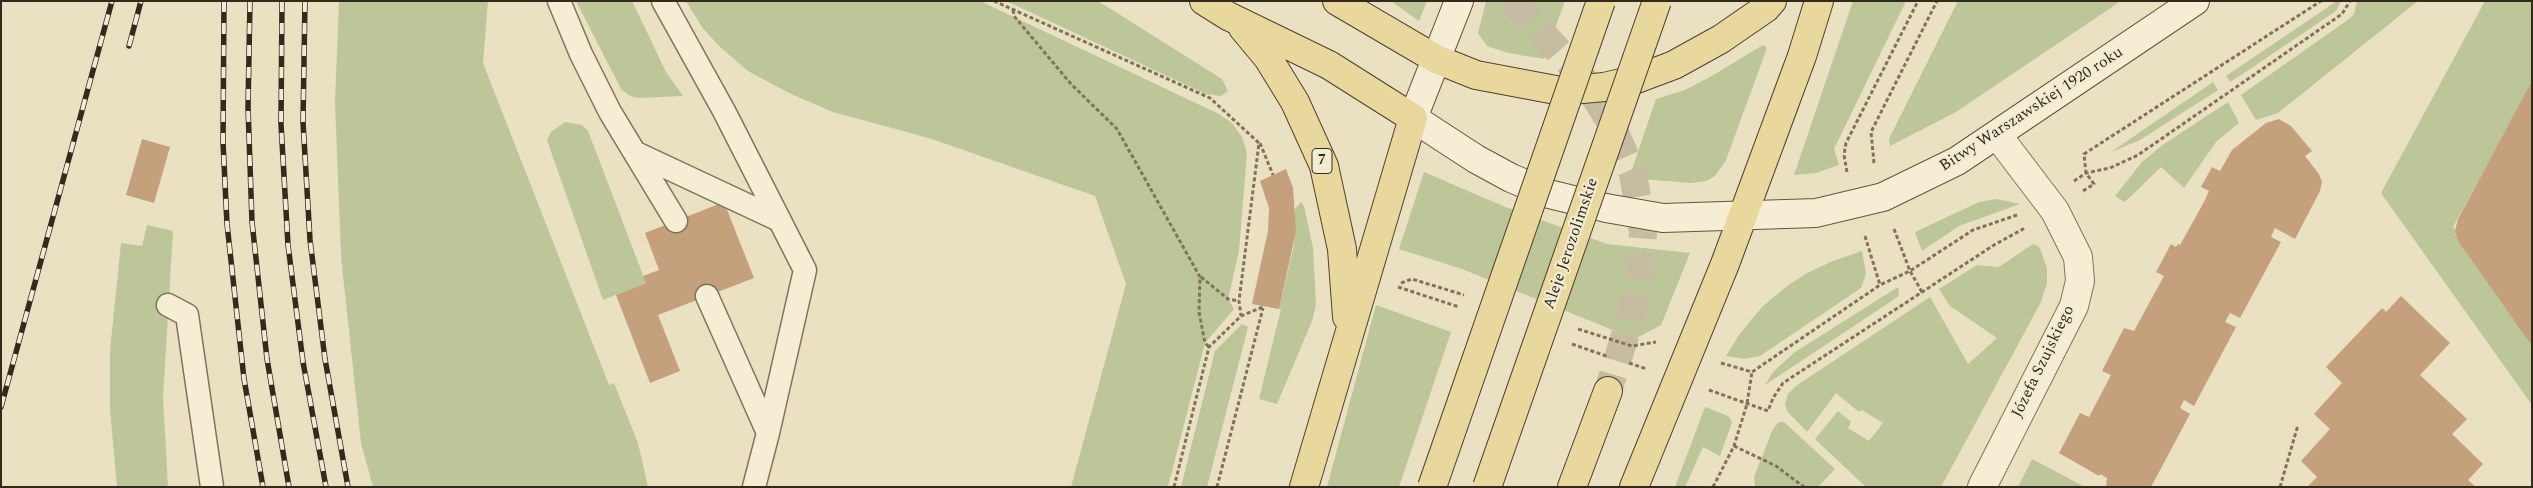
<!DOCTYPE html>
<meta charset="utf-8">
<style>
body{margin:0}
#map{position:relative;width:2533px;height:488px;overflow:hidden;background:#e9e1c2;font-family:Spectral,serif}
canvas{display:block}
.frame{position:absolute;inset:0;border:2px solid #332a1e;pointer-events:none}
</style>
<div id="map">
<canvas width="2533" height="488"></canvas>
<div class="frame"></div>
</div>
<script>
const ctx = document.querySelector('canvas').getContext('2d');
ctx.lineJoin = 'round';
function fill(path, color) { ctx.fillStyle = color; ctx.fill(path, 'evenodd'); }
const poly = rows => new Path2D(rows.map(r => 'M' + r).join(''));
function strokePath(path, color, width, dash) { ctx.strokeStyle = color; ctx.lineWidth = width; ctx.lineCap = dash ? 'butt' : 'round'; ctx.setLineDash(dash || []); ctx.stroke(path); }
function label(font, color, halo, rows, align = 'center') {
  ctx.font = font + ' Spectral,serif'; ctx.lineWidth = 4.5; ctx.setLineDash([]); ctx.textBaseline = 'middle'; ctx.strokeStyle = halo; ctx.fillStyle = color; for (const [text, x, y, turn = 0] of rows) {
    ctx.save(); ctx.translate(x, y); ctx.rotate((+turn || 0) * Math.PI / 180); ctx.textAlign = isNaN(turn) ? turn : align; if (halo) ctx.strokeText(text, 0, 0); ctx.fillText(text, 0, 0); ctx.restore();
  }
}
const green = poly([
 [339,1,488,1,483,63,609,385,614,383,638,443,648,487,373,487,361,443,341,256,335,102],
 [576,1,632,1,666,72,683,96,638,98,630,96,621,89],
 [686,1,980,1,1219,114,1232,123,1242,137,1247,153,1239,251,1228,299,1234,309,1205,343,1168,487,1071,487,1126,284,1095,196,932,139,833,112,789,93,748,71,719,46,702,27],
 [1006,1,1098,1,1222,79,1228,91,1221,96,1206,94],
 [1391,1,1427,1,1419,21],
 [1486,1,1565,1,1544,59,1508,53,1487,46,1478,33],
 [1853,1,1906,1,1834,149,1839,165,1816,173,1794,175],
 [1958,1,2121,1,1956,112,1890,146,1889,139],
 [2337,1,2341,1,2336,11,2247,71,2230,82,2226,76],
 [2357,1,2418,1,2278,113,2256,120,2241,95,2349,19,2354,14],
 [2485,1,2532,1,2532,83,2453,227,2532,342,2532,405,2381,193],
 [1763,45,1767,48,1726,160,1715,176,1706,181,1691,183,1629,178,1656,99,1685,90,1710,77],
 [2213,82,2218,90,2140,140,2111,152],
 [2228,102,2239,123,2216,142,2184,188,2161,167,2125,202,2115,196,2142,162,2164,144],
 [565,122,582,125,588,131,646,283,603,300,547,140,551,132],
 [1424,172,1503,206,1607,244,1690,253,1661,325,1635,339,1462,269,1399,249],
 [1997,199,2020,204,1959,226,1922,251,1915,232,1979,202],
 [1301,202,1304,206,1313,248,1316,305,1312,321,1277,404,1259,399,1281,309,1279,309,1294,245,1295,209],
 [147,225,173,231,163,398,168,487,117,487,110,409,110,351,121,243,142,246],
 [2033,244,2038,246,2041,251,2047,269,2047,283,2041,302,1941,487,1866,487,1815,439,1838,411,1851,422,1848,428,1869,441,1883,423,1862,410,1859,412,1836,393,1807,432,1787,411,1785,403,1788,394,1796,386,1930,297,1968,364,1997,338,1950,306,1939,289,1977,265,1999,267],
 [1862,251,1866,274,1861,288,1760,356,1744,359,1726,356,1739,335,1762,307,1787,286,1807,273,1833,261],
 [1898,287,1899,296,1765,385,1773,372,1795,352],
 [1376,305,1451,332,1399,487,1327,487],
 [1242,324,1248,327,1207,487,1181,487,1215,351],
 [1705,407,1728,416,1732,422,1720,456,1703,447,1685,487,1675,487],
 [1779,422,1784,422,1835,469,1818,487,1755,487,1754,477,1773,429],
 [2032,459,2085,487,2018,487]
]);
const building = poly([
 [2532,81,2532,346,2459,242,2455,231,2458,219],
 [2279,119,2291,126,2312,151,2305,156,2319,174,2322,182,2320,191,2295,239,2275,228,2271,237,2281,242,2240,318,2230,313,2225,322,2236,327,2194,406,2184,400,2180,408,2190,414,2151,487,2106,487,2107,478,2100,474,2099,476,2059,453,2080,413,2089,417,2111,375,2102,371,2124,328,2134,331,2164,276,2156,272,2171,244,2176,247,2178,244,2180,245,2204,202,2209,191,2201,187,2212,167,2220,171,2232,150,2266,123],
 [142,139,170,147,154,203,126,195],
 [1286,169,1293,188,1296,231,1279,309,1252,304,1268,231,1269,208,1260,181],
 [724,202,754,278,658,315,680,371,650,383,616,295,646,283,643,276,659,270,645,233],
 [2401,296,2450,343,2420,375,2467,419,2452,434,2483,464,2468,480,2476,487,2307,487,2317,477,2301,461,2330,429,2314,414,2342,383,2326,367,2382,308,2386,312]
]);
const primaryTunnel = poly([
 [1510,1,1529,18,1584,80,1610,121,1633,174,1643,231,1638,293,1608,391]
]);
const path = poly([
 [994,1,1210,98,1259,143,1239,301,1241,316],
 [1013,10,1014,16,1071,84,1117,129,1200,277,1199,312,1205,343,1209,347],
 [1260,143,1273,175],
 [1874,163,1871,132,1937,1],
 [1847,172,1844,155,1846,143,1918,1],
 [2074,181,2086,173,2110,168,2138,155,2342,14,2350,1],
 [2083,191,2094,184,2086,173,2084,154,2321,1],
 [1894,229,1910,271,1922,292],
 [1865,236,1880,285],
 [1201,277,1228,299,1239,301],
 [1401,283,1412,279,1464,295],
 [1398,287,1459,307],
 [1578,329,1632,346,1656,342],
 [1572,344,1609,357],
 [1629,363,1647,369],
 [1721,363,1752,372,1880,285,1910,271,1973,230,2017,215],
 [1709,390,1768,411,1773,398,1783,383,1994,245,2025,228],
 [1734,446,1776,466,1804,487],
 [1734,486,1734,487],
 [1174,487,1209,347,1241,316,1263,307],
 [1217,487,1263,308],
 [1713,487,1734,446,1747,404,1752,372],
 [2280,487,2298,425]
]);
const service = poly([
 [559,1,581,54,610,112,676,221],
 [663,1,724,111,805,270,768,433],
 [636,153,779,220],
 [707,296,768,433,754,487],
 [168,305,187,315,212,487]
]);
const minor = poly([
 [1982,487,2074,306,2080,281,2078,257,2055,211,1998,136]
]);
const secondary = poly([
 [1459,1,1413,118,1476,159,1511,178,1549,194,1606,208,1663,218,1816,213,1883,197,1957,161,2195,1]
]);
const primary = poly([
 [1204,1,1228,16,1329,65,1413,118,1304,487],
 [1337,1,1436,59,1476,75,1561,91,1604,87,1634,80,1674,65,1721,39,1766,8,1772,1],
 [1243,28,1268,58,1295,102,1324,166,1342,249,1347,317],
 [1572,487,1608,391],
 [1634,487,1725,264,1802,56,1819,1]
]);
const rail = poly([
 [224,1,223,142,227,224,244,379,263,487],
 [250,1,248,107,252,222,267,359,289,487],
 [282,1,281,124,288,245,303,362,326,487],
 [305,1,303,122,310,240,325,359,348,487],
 [129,46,141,1],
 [1,407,112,1]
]);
const primaryBridge = poly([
 [1432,487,1601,1],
 [1487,487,1657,1]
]);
const shields = [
 [1322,161,20]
];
const shieldNames = [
 ["7",1322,161]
];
const streetNames = [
 ["Bitwy Warszawskiej 1920 roku",2032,110,-33],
 ["Aleje Jerozolimskie",1572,244,-71],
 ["Józefa Szujskiego",2044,362,-64]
];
fill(green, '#bcc698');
fill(building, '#c4a07c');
strokePath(primaryTunnel, '#c5bca1', 28, [28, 14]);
strokePath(service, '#81735b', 25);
strokePath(minor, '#81735b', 30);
strokePath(secondary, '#63543e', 30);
strokePath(primary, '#4f412f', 30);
strokePath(path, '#81735b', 3, [4, 2.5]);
strokePath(service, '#f5eed5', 22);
strokePath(minor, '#f5eed5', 28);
strokePath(secondary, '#f5eed5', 28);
strokePath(primary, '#e9d89d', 28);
strokePath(rail, '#332a1e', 5.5);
strokePath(rail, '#f1ebd1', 4, [11]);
strokePath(primaryBridge, '#4f412f', 30, []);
strokePath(primaryBridge, '#e9d89d', 28);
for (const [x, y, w] of shields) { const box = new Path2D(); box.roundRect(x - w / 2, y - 12.5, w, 25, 4); ctx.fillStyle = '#f1ebd1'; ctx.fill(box); strokePath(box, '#332a1e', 1); }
label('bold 15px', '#332a1e', null, shieldNames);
label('16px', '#332a1e', '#f1ebd1', streetNames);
</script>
